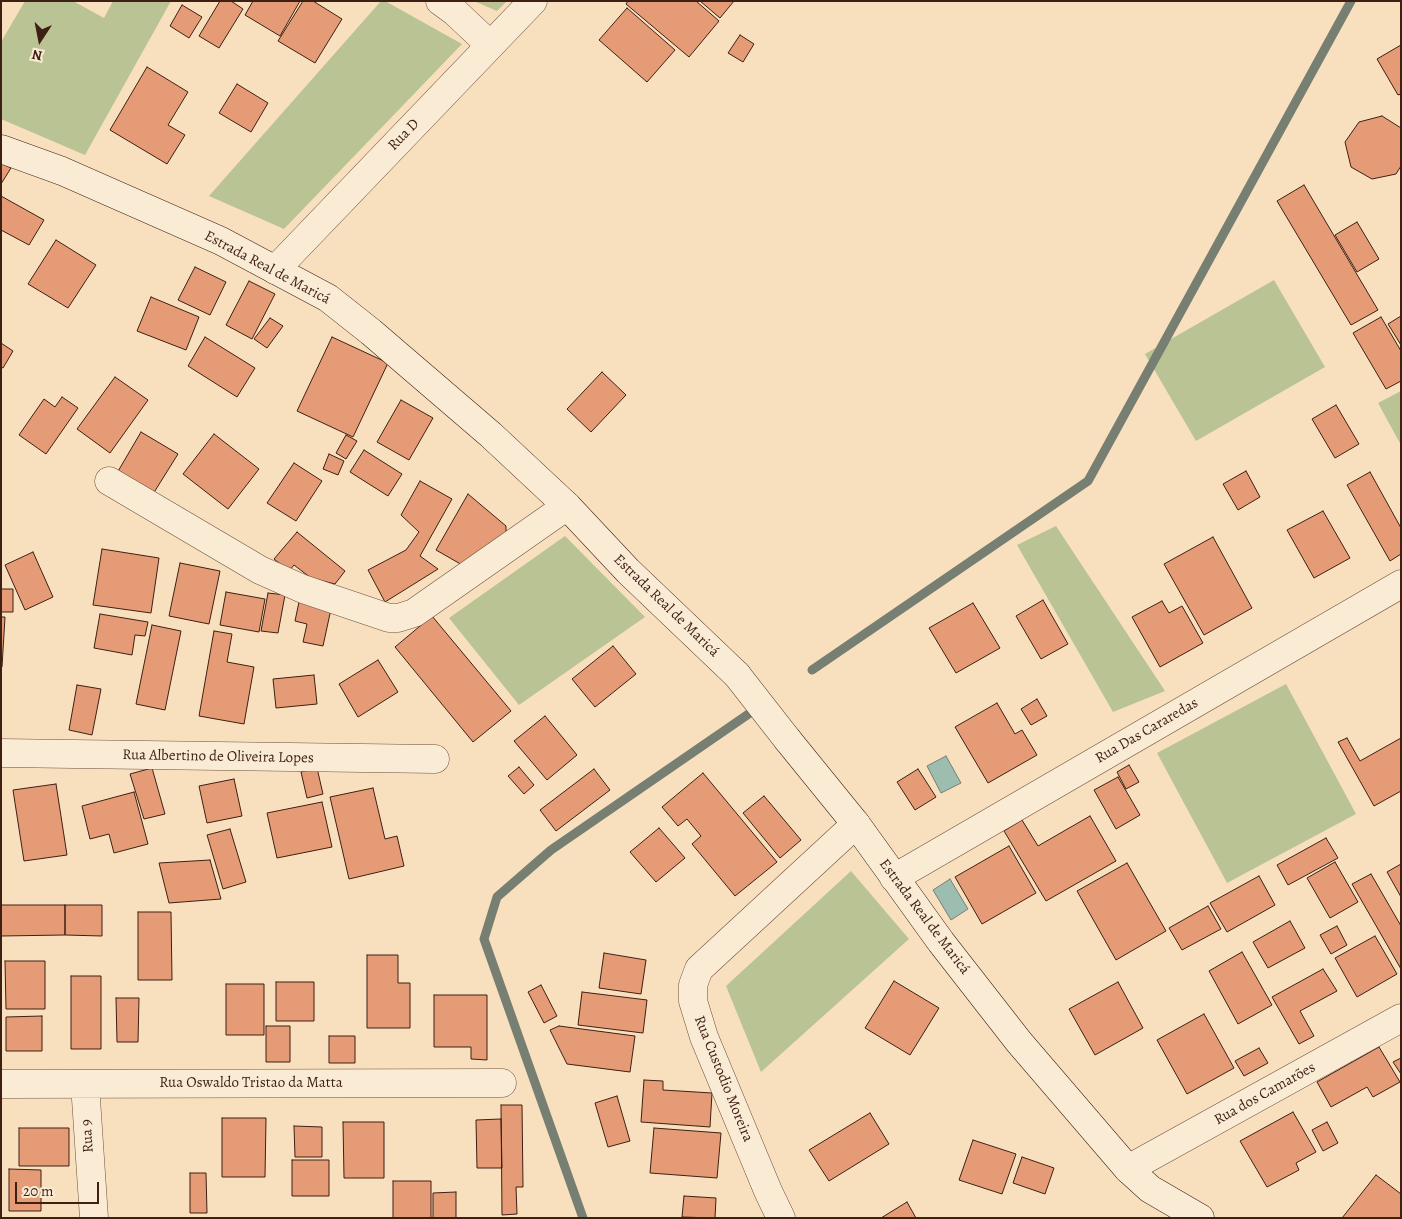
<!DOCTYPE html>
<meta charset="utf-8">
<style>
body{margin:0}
#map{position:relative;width:1402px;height:1219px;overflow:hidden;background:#f8e0be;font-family:Alegreya,serif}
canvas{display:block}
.frame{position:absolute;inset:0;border:2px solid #3e1f13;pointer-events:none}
.north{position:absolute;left:15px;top:15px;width:50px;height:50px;-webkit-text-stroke:4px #faebd5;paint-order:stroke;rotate:191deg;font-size:14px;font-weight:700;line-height:20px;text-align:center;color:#3e1f13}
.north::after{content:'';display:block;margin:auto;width:18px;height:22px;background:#3e1f13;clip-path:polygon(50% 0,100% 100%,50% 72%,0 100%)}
.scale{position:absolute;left:15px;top:1182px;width:84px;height:22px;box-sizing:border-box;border:2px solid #3e1f13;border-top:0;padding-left:6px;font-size:15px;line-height:18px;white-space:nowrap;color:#3e1f13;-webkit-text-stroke:4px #faebd5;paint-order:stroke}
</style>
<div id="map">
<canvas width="1402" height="1219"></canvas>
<div class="frame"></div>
<div class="north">N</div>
<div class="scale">20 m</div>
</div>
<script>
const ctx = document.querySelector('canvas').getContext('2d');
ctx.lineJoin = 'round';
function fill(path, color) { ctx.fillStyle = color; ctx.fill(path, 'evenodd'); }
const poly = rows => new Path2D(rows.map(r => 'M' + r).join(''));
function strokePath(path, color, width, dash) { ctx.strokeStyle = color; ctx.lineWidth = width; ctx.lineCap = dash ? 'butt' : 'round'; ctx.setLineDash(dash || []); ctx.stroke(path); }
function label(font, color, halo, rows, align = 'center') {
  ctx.font = font + ' Alegreya,serif'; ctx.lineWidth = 4; ctx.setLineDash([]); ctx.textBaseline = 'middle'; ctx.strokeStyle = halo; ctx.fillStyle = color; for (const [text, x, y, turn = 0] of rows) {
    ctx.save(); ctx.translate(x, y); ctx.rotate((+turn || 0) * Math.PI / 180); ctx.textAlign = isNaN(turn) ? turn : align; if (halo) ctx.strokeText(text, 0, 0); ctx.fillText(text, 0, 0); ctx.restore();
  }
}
const green = poly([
 [25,1,73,1,104,18,113,1,171,1,85,155,1,119,1,42],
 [381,1,385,1,462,44,284,229,209,196],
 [474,1,507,1,497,11],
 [1274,280,1325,367,1196,441,1145,354],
 [1401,391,1401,445,1378,403],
 [1056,526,1165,691,1113,712,1017,545],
 [565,536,645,617,519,705,449,618],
 [1286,684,1356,814,1227,883,1157,753],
 [851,871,909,939,761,1072,726,986]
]);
const water = poly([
 [946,756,961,783,941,793,927,766,946,756],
 [950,879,968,909,951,920,933,890,950,879]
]);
const stream = poly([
 [812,670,1088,481,1351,1],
 [583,1218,484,939,497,897,551,850,750,713]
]);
const building = poly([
 [220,1,231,1,243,9,219,48,199,36,220,1],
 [253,1,300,1,280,36,245,15,253,1],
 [303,1,313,1,342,19,315,63,278,41,303,1],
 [628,1,696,1,719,21,689,57,626,4,628,1],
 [700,1,734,1,720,18,700,1],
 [182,5,202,17,189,38,170,26,182,5],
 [627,8,675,50,647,82,599,40,627,8],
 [740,35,754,44,743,62,728,53,740,35],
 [1401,45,1401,94,1398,95,1377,59,1401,45],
 [147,67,188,92,168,125,185,135,167,164,110,130,147,67],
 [237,84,268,103,251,132,219,113,237,84],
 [1382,116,1401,128,1401,166,1396,174,1372,179,1351,167,1345,142,1359,122,1382,116],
 [1,163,11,168,1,184,1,163],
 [1304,185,1378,310,1351,325,1277,201,1304,185],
 [1,196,44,220,29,245,1,230,1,196],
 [1357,222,1379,259,1357,272,1335,235,1357,222],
 [56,240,96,265,68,308,28,284,56,240],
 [195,267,226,282,210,315,178,300,195,267],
 [249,281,275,294,252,339,226,325,249,281],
 [151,297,199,317,186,350,137,331,151,297],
 [1401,316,1401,345,1388,324,1401,316],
 [1381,317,1401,351,1401,381,1386,389,1353,333,1381,317],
 [270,318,283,326,267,348,254,339,270,318],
 [205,337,255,368,237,397,188,366,205,337],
 [332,337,388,363,353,437,297,411,332,337],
 [1,343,13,351,3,368,1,367,1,343],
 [602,372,626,395,591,432,567,409,602,372],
 [115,377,148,400,110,453,77,429,115,377],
 [62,397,78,408,46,454,19,435,44,399,55,407,62,397],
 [401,400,433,418,409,460,377,442,401,400],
 [1336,405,1359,444,1335,458,1312,419,1336,405],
 [141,432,178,454,153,494,117,473,141,432],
 [214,434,259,469,228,509,183,474,214,434],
 [346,435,357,441,346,459,336,453,346,435],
 [364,450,402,474,388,496,350,472,364,450],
 [329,454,344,461,338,475,323,469,329,454],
 [294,463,322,481,296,521,267,503,294,463],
 [1246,471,1260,497,1238,510,1223,484,1246,471],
 [1370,472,1401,528,1401,554,1390,561,1347,485,1370,472],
 [420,481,452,499,420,556,438,569,385,602,368,570,406,550,419,532,401,515,420,481],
 [468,494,506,526,506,539,464,566,436,550,468,494],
 [1323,511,1350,558,1314,578,1287,530,1323,511],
 [297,532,345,571,335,584,311,578,294,565,289,571,274,559,297,532],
 [1213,537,1252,608,1204,635,1164,564,1213,537],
 [102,549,159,558,151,613,93,605,102,549],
 [33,552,53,597,25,610,5,565,33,552],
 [180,563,220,571,209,624,169,616,180,563],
 [1,589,13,589,13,612,1,612,1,589],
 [226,592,265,599,259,632,220,625,226,592],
 [268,593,285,595,278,633,261,631,268,593],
 [1043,600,1068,644,1041,659,1016,616,1043,600],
 [1162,601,1169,613,1182,606,1203,643,1160,667,1132,617,1162,601],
 [299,602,331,609,323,646,303,642,307,624,295,621,299,602],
 [973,603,1000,648,956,673,929,628,973,603],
 [100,614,148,622,145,636,135,635,132,655,94,648,100,614],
 [432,616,511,711,473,742,395,647,432,616],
 [1,617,5,617,2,667,1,667,1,617],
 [152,625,181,631,165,710,136,704,152,625],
 [214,631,232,634,227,662,254,667,244,724,199,716,214,631],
 [613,646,636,674,595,707,572,679,613,646],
 [378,660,398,692,358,717,339,684,378,660],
 [314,675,317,704,276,708,273,679,314,675],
 [77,685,101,689,92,735,69,730,77,685],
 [1037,699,1047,716,1031,725,1021,709,1037,699],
 [997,703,1015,734,1022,730,1037,755,988,783,955,727,997,703],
 [545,716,577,755,547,780,514,741,545,716],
 [1347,738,1360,761,1401,738,1401,791,1374,806,1338,742,1347,738],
 [1129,765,1139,782,1126,789,1117,772,1129,765],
 [519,767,534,785,524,794,508,776,519,767],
 [152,768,165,814,144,819,130,774,152,768],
 [317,768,323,794,307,798,301,772,317,768],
 [594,769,610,790,556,831,540,810,594,769],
 [918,769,936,797,915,810,897,782,918,769],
 [703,773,777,862,735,896,692,844,701,836,687,819,678,826,662,807,703,773],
 [1118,777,1140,815,1116,829,1094,790,1118,777],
 [234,779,242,816,207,823,199,786,234,779],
 [56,784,67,855,24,861,13,790,56,784],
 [373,788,385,839,397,836,404,866,349,879,330,797,373,788],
 [134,792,148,844,114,853,109,834,90,839,82,806,134,792],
 [764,796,801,840,780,858,743,813,764,796],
 [322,802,332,847,277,858,267,813,322,802],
 [1090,816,1116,861,1046,901,1004,831,1022,820,1038,846,1090,816],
 [659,828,685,858,656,882,630,852,659,828],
 [230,829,246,882,223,889,207,835,230,829],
 [1326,838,1338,858,1288,885,1277,865,1326,838],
 [1009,846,1036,893,982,924,955,877,1009,846],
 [210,860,221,899,169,903,159,863,210,860],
 [1335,862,1358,902,1330,918,1307,878,1335,862],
 [1127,863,1166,931,1116,960,1077,891,1127,863],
 [1401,864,1401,897,1387,872,1401,864],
 [1371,874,1401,926,1401,969,1352,884,1371,874],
 [1259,876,1275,905,1227,932,1210,903,1259,876],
 [1,905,65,905,65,935,1,936,1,905],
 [65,905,102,905,102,936,65,935,65,905],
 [1208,906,1221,929,1182,950,1169,928,1208,906],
 [138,912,171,912,172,980,138,980,138,912],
 [1290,921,1305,948,1268,968,1253,942,1290,921],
 [1337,926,1347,945,1331,954,1320,935,1337,926],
 [1375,936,1397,974,1357,997,1335,958,1375,936],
 [1242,952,1272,1005,1238,1024,1209,971,1242,952],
 [604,953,646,960,641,994,599,988,604,953],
 [367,955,398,955,398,983,410,983,410,1028,367,1028,367,955],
 [5,961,45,961,45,1009,6,1009,5,961],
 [1323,969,1337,991,1300,1011,1314,1036,1299,1044,1272,997,1323,969],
 [71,976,101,976,101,1049,71,1049,71,976],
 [894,981,939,1008,910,1055,865,1028,894,981],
 [276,982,314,982,314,1021,276,1021,276,982],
 [1118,982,1143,1028,1095,1055,1069,1009,1118,982],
 [226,984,264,984,264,1035,226,1035,226,984],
 [541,985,557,1016,544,1023,528,992,541,985],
 [582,992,647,1000,643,1033,578,1025,582,992],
 [434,995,487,995,487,1060,471,1059,471,1047,434,1047,434,995],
 [116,998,139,998,138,1042,117,1042,116,998],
 [1204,1014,1234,1068,1187,1094,1157,1040,1204,1014],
 [42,1016,42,1051,6,1051,6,1017,42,1016],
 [266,1026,290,1026,290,1062,266,1062,266,1026],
 [559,1026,635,1036,630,1072,567,1064,550,1030,559,1026],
 [329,1036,355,1036,355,1063,329,1063,329,1036],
 [1379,1047,1400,1082,1373,1097,1367,1087,1331,1107,1317,1082,1379,1047],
 [1259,1048,1268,1063,1244,1076,1235,1061,1259,1048],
 [1401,1058,1401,1074,1393,1062,1401,1058],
 [644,1080,663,1081,663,1090,712,1093,710,1127,641,1122,644,1080],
 [617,1096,630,1141,608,1147,595,1103,617,1096],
 [501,1105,522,1105,523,1187,516,1187,517,1214,502,1215,501,1105],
 [1293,1112,1316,1152,1296,1163,1299,1170,1267,1187,1240,1141,1293,1112],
 [870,1113,889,1144,829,1181,809,1150,870,1113],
 [222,1118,266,1118,265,1177,222,1177,222,1118],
 [501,1119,502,1168,477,1168,476,1120,501,1119],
 [343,1122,384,1122,384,1178,344,1178,343,1122],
 [1327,1122,1338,1143,1323,1151,1312,1130,1327,1122],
 [294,1126,322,1127,322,1157,295,1157,294,1126],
 [19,1128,69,1128,69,1166,19,1166,19,1128],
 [654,1128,721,1133,717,1178,650,1173,654,1128],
 [973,1140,1016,1154,1002,1194,959,1180,973,1140],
 [1022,1157,1054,1168,1045,1194,1013,1183,1022,1157],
 [292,1160,329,1160,329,1196,292,1196,292,1160],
 [9,1169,41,1170,41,1211,9,1211,9,1169],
 [190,1173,206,1173,207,1213,190,1213,190,1173],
 [1376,1175,1401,1194,1401,1218,1342,1218,1376,1175],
 [393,1181,431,1181,431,1218,393,1218,393,1181],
 [456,1192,456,1218,433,1218,433,1193,456,1192],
 [684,1196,716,1198,715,1218,682,1217,684,1196],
 [907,1202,916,1218,881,1218,907,1202]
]);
const minor = poly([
 [440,1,455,12,490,45],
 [275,270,533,1],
 [109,481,260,570,303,589,389,618,398,618,414,613,567,506],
 [1,753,435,759],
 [894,878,1401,584],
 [1,1084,502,1083],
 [85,1084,94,1218],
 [1128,1169,1401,1018],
 [781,1218,768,1191,704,1037,693,1001,693,985,699,969,856,824]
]);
const tertiary = poly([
 [737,675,787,739]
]);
const secondary = poly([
 [1,149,62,171,221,241,328,298,371,332,491,435,567,506,628,571,737,675],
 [787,739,856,824,941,942,1019,1042,1128,1169,1150,1189,1200,1218]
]);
const streetNames = [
 ["Rua D",404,135,-46],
 ["Estrada Real de Maricá",267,268,28],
 ["Estrada Real de Maricá",666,606,44],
 ["Rua Das Cararedas",1147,731,-30],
 ["Rua Albertino de Oliveira Lopes",218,757,1],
 ["Estrada Real de Maricá",924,917,53],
 ["Rua Custodio Moreira",723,1079,68],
 ["Rua Oswaldo Tristao da Matta",251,1083],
 ["Rua dos Camarões",1265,1094,-29],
 ["Rua 9",88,1136,-94]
];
fill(green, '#bac394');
fill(water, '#9dbdb1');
strokePath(water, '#777e72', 1);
strokePath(stream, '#777e72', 9);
fill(building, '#e59c76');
strokePath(building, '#3e1f13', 1);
strokePath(minor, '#6c4f3e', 29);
strokePath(tertiary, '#6c4f3e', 29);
strokePath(secondary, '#3e1f13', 29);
strokePath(minor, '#faebd5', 28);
strokePath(tertiary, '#faebd5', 28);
strokePath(secondary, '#faebd5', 28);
label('15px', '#3e1f13', '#faebd5', streetNames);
</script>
